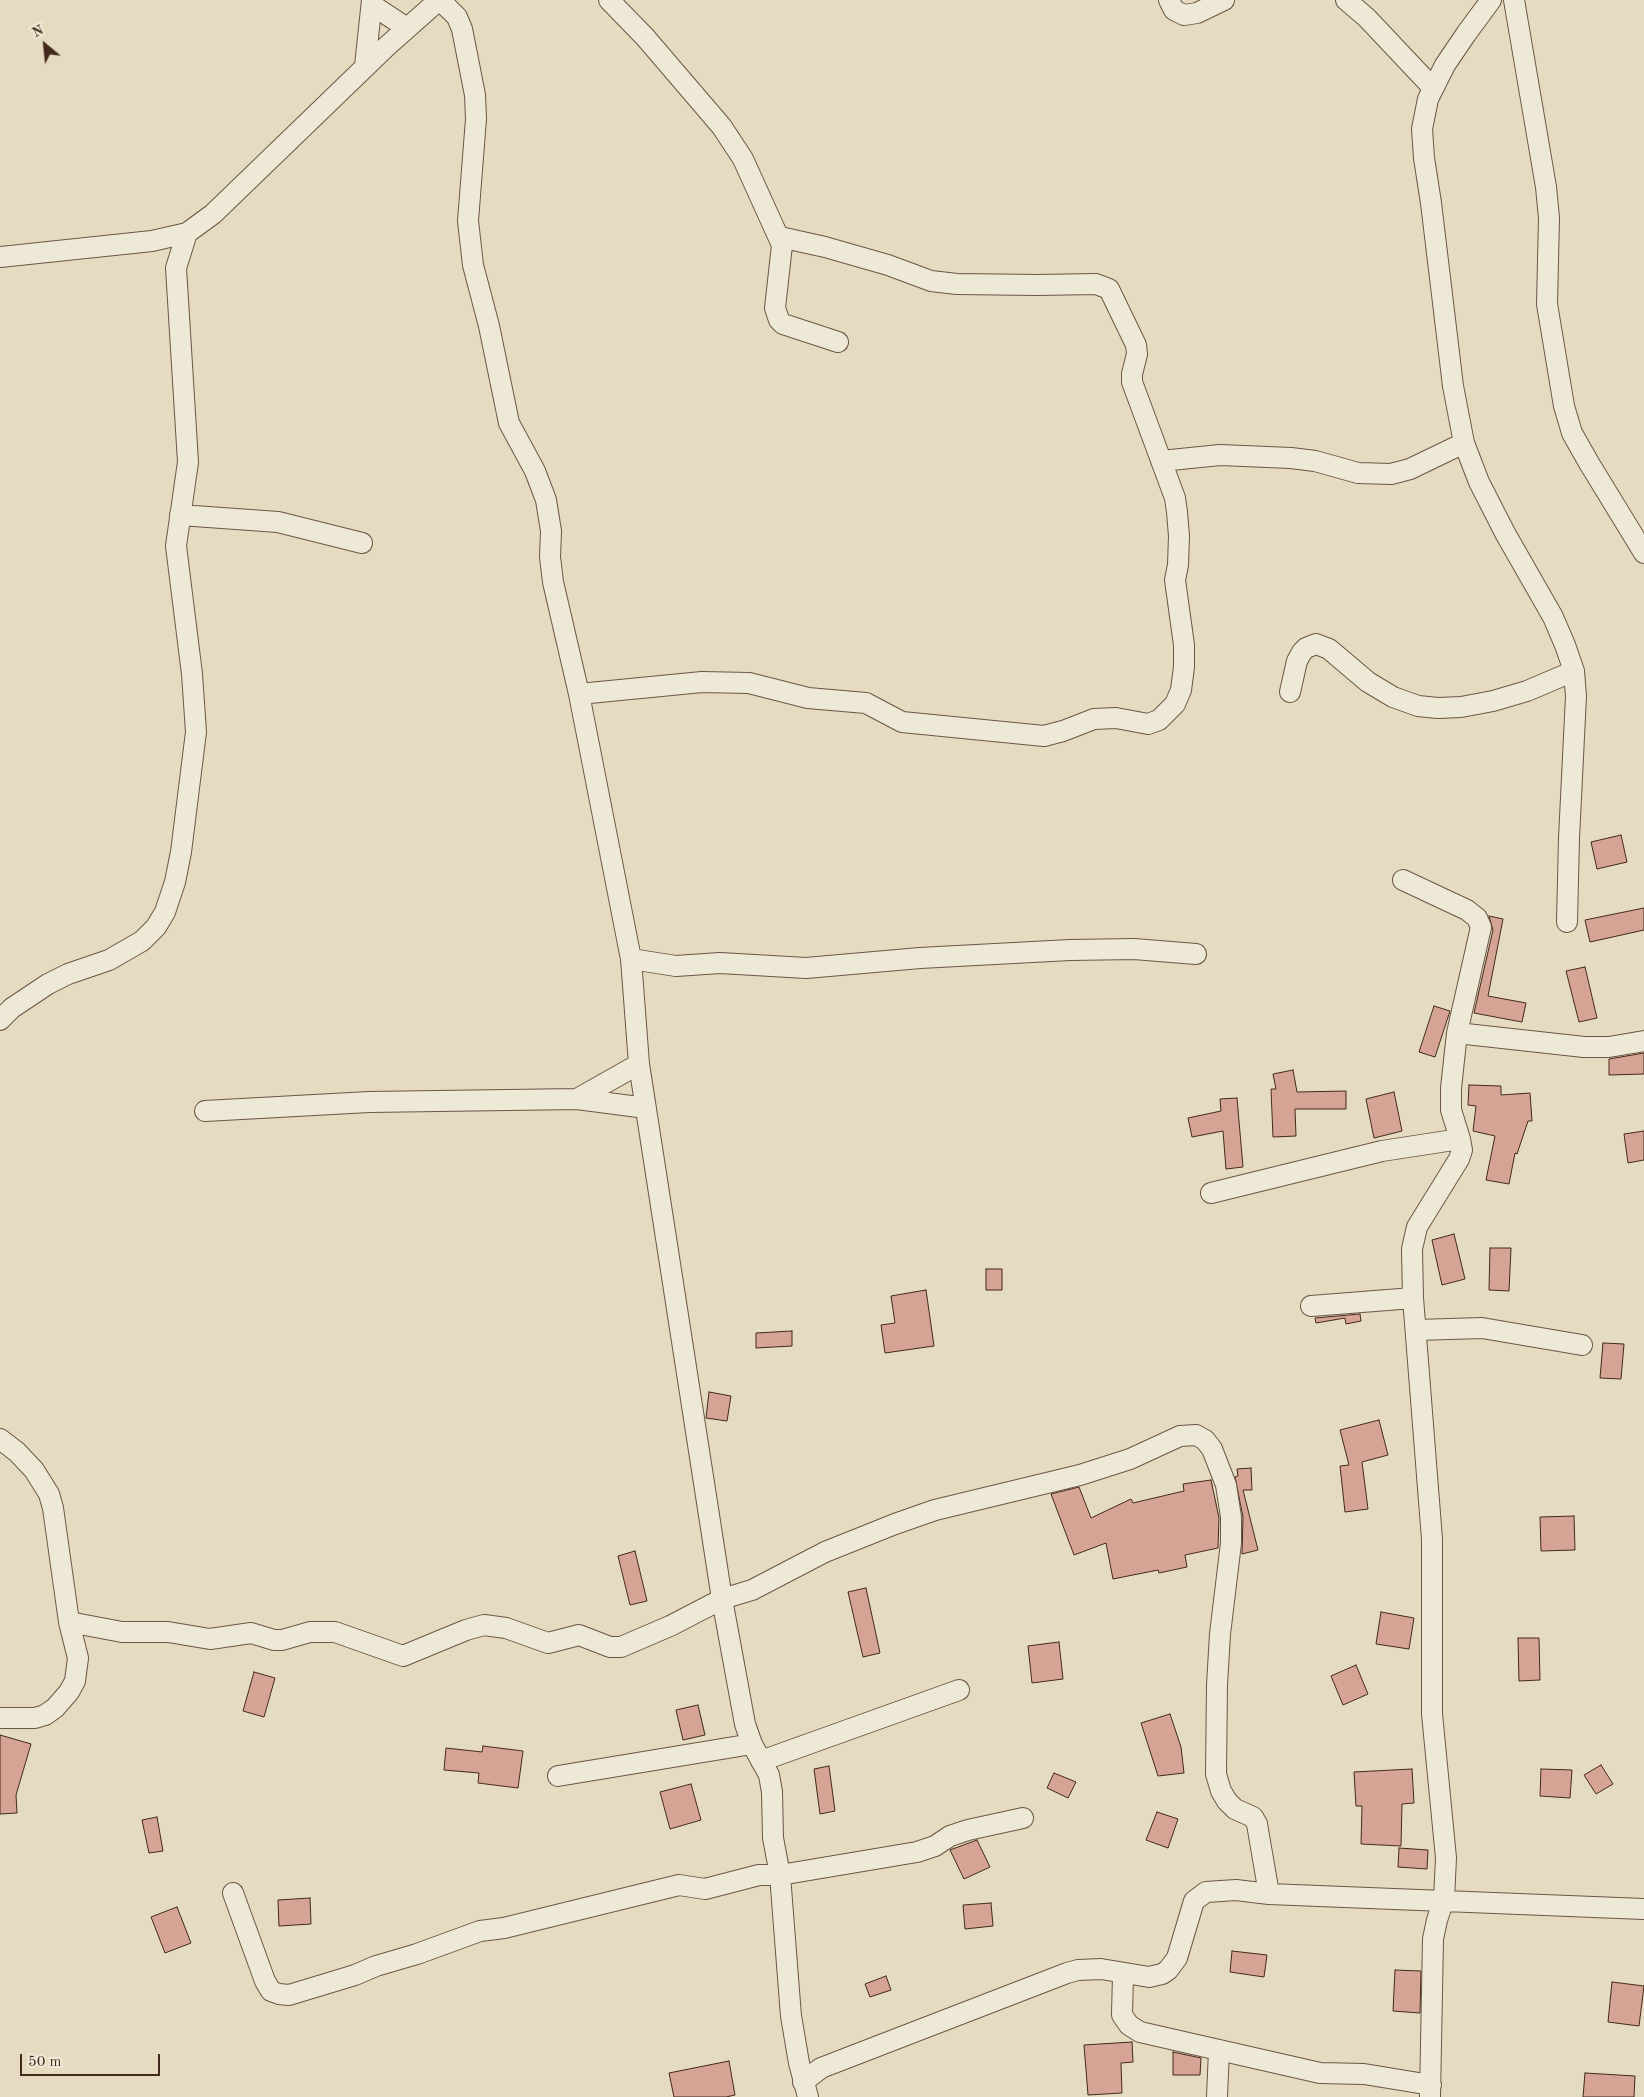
<!DOCTYPE html>
<style>
body{margin:0}
#map{position:relative;width:1644px;height:2097px;overflow:hidden;background:#e5dbc0;font-family:"Old Standard TT",serif}
canvas{display:block}
.north{position:absolute;left:20px;top:20px;width:50px;height:50px;-webkit-text-stroke:4px #eee8d6;paint-order:stroke;rotate:332deg;font-size:14px;font-weight:700;line-height:20px;text-align:center;color:#43291c}
.north::after{content:'';display:block;margin:auto;width:18px;height:22px;background:#43291c;clip-path:polygon(50% 0,100% 100%,50% 72%,0 100%)}
.scale{position:absolute;left:20px;top:2054px;width:140px;height:22px;box-sizing:border-box;border:2px solid #43291c;border-top:0;padding-left:6px;font-size:15px;line-height:18px;white-space:nowrap;color:#43291c;-webkit-text-stroke:4px #eee8d6;paint-order:stroke}
</style>
<div id="map">
<canvas width="1644" height="2097"></canvas>
<div class="north">N</div>
<div class="scale">50 m</div>
</div>
<script>
const ctx = document.querySelector('canvas').getContext('2d');
ctx.lineJoin = 'round';
function fill(path, color) { ctx.fillStyle = color; ctx.fill(path, 'evenodd'); }
const poly = rows => new Path2D(rows.map(r => 'M' + r).join(''));
function strokePath(path, color, width, dash) { ctx.strokeStyle = color; ctx.lineWidth = width; ctx.lineCap = dash ? 'butt' : 'round'; ctx.setLineDash(dash || []); ctx.stroke(path); }
const building = poly([
 [1621,835,1627,862,1597,869,1591,842,1621,835],
 [1644,908,1644,930,1590,942,1585,920,1644,908],
 [1489,916,1503,919,1488,996,1526,1003,1522,1022,1474,1013,1493,930,1489,916],
 [1585,967,1597,1018,1579,1022,1566,971,1585,967],
 [1434,1006,1450,1011,1435,1057,1419,1052,1434,1006],
 [1644,1053,1644,1074,1609,1075,1609,1059,1644,1053],
 [1293,1070,1297,1092,1346,1091,1346,1109,1295,1109,1296,1136,1273,1137,1271,1089,1276,1089,1273,1074,1293,1070],
 [1469,1085,1501,1086,1501,1095,1530,1093,1532,1121,1528,1121,1517,1154,1515,1153,1509,1184,1486,1180,1495,1136,1473,1131,1476,1106,1468,1105,1469,1085],
 [1394,1092,1402,1131,1374,1138,1366,1099,1394,1092],
 [1237,1098,1243,1167,1226,1169,1223,1131,1192,1137,1188,1118,1221,1111,1220,1099,1237,1098],
 [1644,1131,1644,1160,1628,1163,1624,1134,1644,1131],
 [1454,1234,1465,1279,1442,1285,1432,1240,1454,1234],
 [1490,1248,1511,1248,1509,1291,1489,1290,1490,1248],
 [986,1269,1002,1269,1002,1290,986,1290,986,1269],
 [926,1290,934,1346,885,1353,881,1325,895,1323,891,1296,926,1290],
 [1360,1314,1361,1321,1346,1324,1345,1318,1316,1323,1315,1318,1360,1314],
 [792,1331,792,1346,756,1348,756,1333,792,1331],
 [1603,1343,1624,1344,1621,1379,1600,1378,1603,1343],
 [709,1392,731,1396,727,1421,706,1418,709,1392],
 [1379,1420,1388,1455,1362,1462,1368,1509,1345,1512,1340,1466,1349,1465,1340,1430,1379,1420],
 [1251,1468,1252,1490,1243,1490,1258,1550,1242,1554,1243,1517,1235,1477,1238,1476,1237,1469,1251,1468],
 [1211,1480,1219,1518,1218,1548,1185,1555,1187,1567,1159,1573,1158,1570,1113,1579,1106,1543,1074,1555,1051,1494,1079,1487,1091,1518,1131,1499,1133,1503,1184,1491,1183,1484,1211,1480],
 [1574,1516,1575,1550,1541,1551,1540,1517,1574,1516],
 [635,1551,647,1601,630,1605,618,1556,635,1551],
 [866,1588,880,1653,863,1657,848,1592,866,1588],
 [1381,1612,1414,1618,1409,1649,1376,1644,1381,1612],
 [1518,1638,1539,1638,1540,1680,1519,1681,1518,1638],
 [1059,1642,1063,1679,1032,1683,1028,1646,1059,1642],
 [1356,1665,1368,1694,1343,1705,1331,1676,1356,1665],
 [254,1672,275,1678,264,1717,243,1711,254,1672],
 [698,1705,705,1735,683,1740,676,1710,698,1705],
 [1170,1714,1181,1747,1184,1773,1158,1776,1141,1723,1170,1714],
 [0,1735,31,1744,16,1795,17,1813,0,1814,0,1735],
 [483,1746,523,1751,518,1788,478,1783,479,1773,444,1770,446,1748,482,1752,483,1746],
 [1601,1765,1613,1784,1596,1794,1584,1775,1601,1765],
 [829,1766,835,1811,820,1814,814,1769,829,1766],
 [1412,1769,1414,1803,1402,1804,1401,1846,1361,1844,1362,1806,1356,1806,1354,1772,1412,1769],
 [1541,1769,1572,1770,1570,1798,1540,1796,1541,1769],
 [1054,1773,1076,1782,1068,1798,1047,1788,1054,1773],
 [691,1784,701,1820,670,1829,660,1792,691,1784],
 [1157,1812,1178,1819,1168,1848,1146,1840,1157,1812],
 [157,1817,163,1851,149,1853,142,1820,157,1817],
 [977,1840,990,1867,964,1879,950,1850,977,1840],
 [1399,1848,1428,1850,1427,1869,1398,1867,1399,1848],
 [310,1898,311,1924,279,1926,278,1900,310,1898],
 [991,1903,993,1926,965,1929,963,1905,991,1903],
 [177,1907,191,1943,165,1953,151,1917,177,1907],
 [1232,1951,1267,1955,1264,1977,1230,1972,1232,1951],
 [1395,1970,1421,1971,1420,2013,1393,2011,1395,1970],
 [886,1976,891,1990,870,1997,865,1984,886,1976],
 [1612,1982,1644,1986,1639,2026,1608,2022,1612,1982],
 [1132,2042,1133,2062,1121,2063,1122,2093,1088,2095,1084,2045,1132,2042],
 [1173,2052,1201,2058,1200,2075,1173,2075,1173,2052],
 [729,2061,735,2095,726,2097,674,2097,669,2073,729,2061],
 [1585,2073,1635,2076,1634,2097,1583,2097,1585,2073]
]);
const street = poly([
 [440,0,457,17,462,29,475,95,476,119,468,221,473,265,489,326,509,423,535,471,546,500,551,531,550,557,553,582,579,694,631,959,639,1064,722,1599,745,1724,752,1744,769,1775,772,1792,773,1838,780,1875,791,2016,799,2063,808,2097],
 [609,0,645,37,722,127,743,159,782,245,775,308,779,320,783,324,838,342],
 [1169,0,1174,10,1184,15,1197,13,1224,0],
 [1346,0,1367,18,1433,88],
 [1491,0,1466,34,1445,65,1428,99,1422,129,1424,158,1431,203,1453,386,1464,443,1479,482,1505,533,1553,617,1565,645,1574,671,1576,696,1569,838,1567,922],
 [1514,0,1546,187,1549,218,1547,304,1564,406,1572,433,1589,463,1644,553],
 [372,5,407,28],
 [365,66,372,0],
 [0,257,152,241,187,233,213,214,386,47,439,0],
 [1161,461,1220,455,1291,458,1315,461,1358,473,1391,474,1410,469,1464,443],
 [180,515,278,522,362,543],
 [1290,692,1297,661,1302,652,1306,648,1316,644,1329,649,1368,682,1393,697,1418,706,1438,708,1461,707,1493,701,1527,691,1574,671],
 [579,694,702,682,749,683,808,698,866,703,902,722,1044,736,1063,731,1094,719,1116,718,1148,724,1159,720,1175,704,1181,690,1184,667,1184,645,1175,580,1178,565,1179,536,1177,512,1175,498,1132,382,1132,374,1137,354,1136,345,1109,289,1096,284,1037,285,957,284,931,281,888,265,825,247,780,237],
 [1403,880,1467,910,1477,918,1481,927,1457,1033,1451,1088,1451,1110,1460,1139,1462,1150,1459,1159,1417,1227,1412,1249,1413,1298,1432,1539,1432,1714,1446,1858,1444,1899,1437,1920,1433,1939,1430,2097],
 [631,959,676,966,720,963,806,968,920,958,1070,950,1134,949,1196,954],
 [0,1020,12,1008,48,984,68,974,109,960,142,941,156,927,165,912,175,882,181,852,196,732,192,674,176,546,188,462,176,268,187,233],
 [1457,1033,1584,1047,1609,1047,1644,1041],
 [577,1099,639,1064],
 [205,1111,369,1102,577,1099,646,1108],
 [1211,1193,1382,1151,1460,1139],
 [1311,1306,1413,1298],
 [1417,1330,1482,1328,1582,1345],
 [0,1439,17,1452,34,1470,49,1494,53,1508,69,1622,78,1658,75,1681,69,1692,55,1708,45,1715,35,1718,0,1718],
 [69,1622,122,1632,168,1632,210,1639,251,1633,274,1640,282,1640,310,1632,335,1632,403,1656,466,1630,484,1625,506,1628,548,1643,579,1635,610,1647,621,1647,670,1626,722,1599,752,1590,825,1552,895,1524,935,1510,1080,1475,1130,1459,1180,1436,1196,1435,1205,1440,1212,1449,1226,1485,1231,1517,1231,1543,1220,1634,1217,1685,1216,1774,1221,1791,1227,1801,1235,1809,1253,1817,1257,1824,1269,1894],
 [761,1761,959,1690],
 [558,1776,752,1744],
 [233,1893,265,1981,271,1991,279,1994,289,1995,355,1975,376,1966,417,1954,480,1931,504,1928,679,1885,705,1889,759,1875,780,1875,917,1852,935,1846,950,1836,968,1830,1023,1818],
 [1123,1974,1122,2015,1129,2025,1140,2032,1320,2073,1364,2074,1431,2085],
 [803,2082,821,2068,1067,1973,1078,1970,1101,1969,1149,1977,1162,1974,1168,1970,1177,1958,1194,1901,1206,1892,1236,1890,1269,1894,1644,1909],
 [1217,2097,1219,2050]
]);
fill(building, '#d6a495');
strokePath(building, '#43291c', 1);
strokePath(street, '#6c5645', 22);
strokePath(street, '#eee8d6', 20);
</script>
